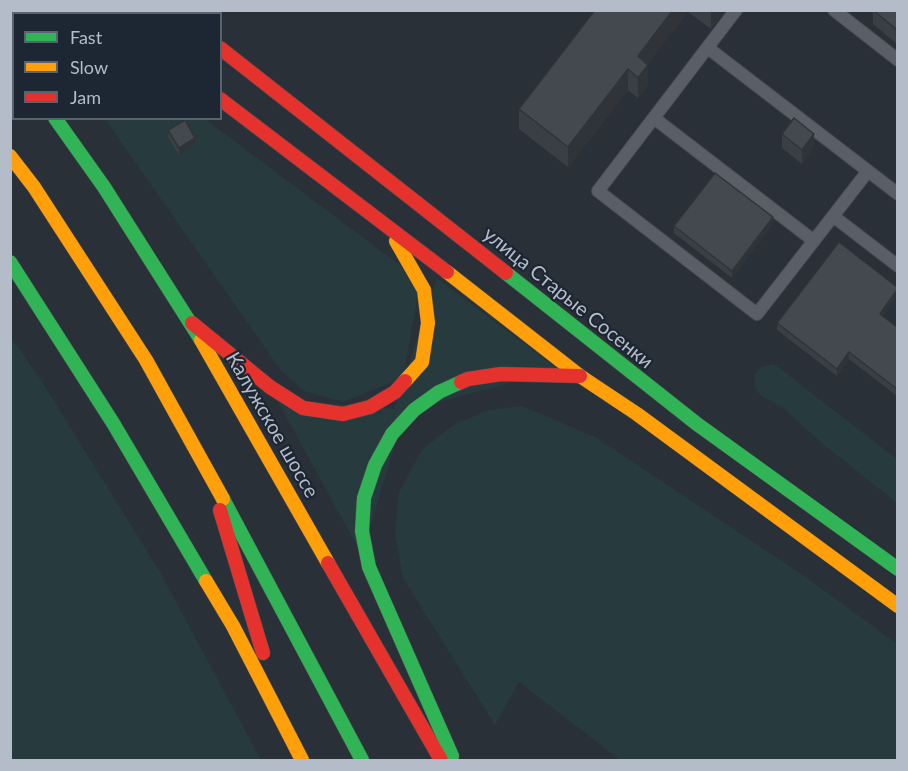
<!DOCTYPE html>
<meta charset="utf-8">
<style>
body{margin:0}
#map{position:relative;width:908px;height:771px;overflow:hidden;background:#2a3038;font-family:Lato,sans-serif}
canvas{display:block}
.frame{position:absolute;inset:0;border:12px solid #b4bcc9;pointer-events:none}
.legend{position:absolute;left:12px;top:12px;width:210px;height:108px;box-sizing:border-box;background:#1d2633;border:2px solid #59626f;margin:0;padding:8px 10px;list-style:none;font-size:18px;color:#b4bcc9}
.legend li{display:flex;align-items:center;gap:12px;height:30px}
.legend b{width:30px;border:2px solid #59626f}
</style>
<div id="map">
<canvas width="908" height="771"></canvas>
<div class="frame"></div>
<ul class="legend">
<li><b style="height:8px;background:#30b455"></b>Fast</li>
<li><b style="height:8px;background:#ff9f0a"></b>Slow</li>
<li><b style="height:8px;background:#e5322d"></b>Jam</li>
</ul>
</div>
<script>
const ctx = document.querySelector('canvas').getContext('2d');
ctx.lineJoin = 'round';
function fill(path, color) { ctx.fillStyle = color; ctx.fill(path, 'evenodd'); }
const poly = rows => new Path2D(rows.map(r => 'M' + r).join(''));
function strokePath(path, color, width, dash) { ctx.strokeStyle = color; ctx.lineWidth = width; ctx.lineCap = dash ? 'butt' : 'round'; ctx.setLineDash(dash || []); ctx.stroke(path); }
function label(font, color, halo, rows, align = 'center') {
  ctx.font = font + ' Lato,sans-serif'; ctx.lineWidth = 4.5; ctx.setLineDash([]); ctx.textBaseline = 'middle'; ctx.strokeStyle = halo; ctx.fillStyle = color; for (const [text, x, y, turn = 0] of rows) {
    ctx.save(); ctx.translate(x, y); ctx.rotate((+turn || 0) * Math.PI / 180); ctx.textAlign = isNaN(turn) ? turn : align; if (halo) ctx.strokeText(text, 0, 0); ctx.fillText(text, 0, 0); ctx.restore();
  }
}
const green = poly([
 [105,119,205,119,401,266,418,294,403,378,343,402,304,391,282,372],
 [437,278,559,370,405,411,362,555,276,398,394,409],
 [11,337,41,380,160,572,261,760,11,760],
 [774,364,897,459,897,503,823,444,783,408,761,396,755,387,754,375,761,367],
 [522,406,595,437,807,578,897,644,897,760,620,760,519,682,495,725,403,578,395,533,399,492,422,450,453,425,489,410]
]);
const lane = poly([
 [736,10,598,191,757,314,868,171],
 [834,10,898,60],
 [708,48,898,194],
 [654,118,814,241],
 [833,216,898,266]
]);
const fast = poly([
 [105,10,109,14],
 [55,118,104,187,201,340],
 [10,262,113,423,206,581],
 [506,273,697,424,898,569],
 [223,499,362,760],
 [452,756,369,567,362,531,364,498,375,465,392,434,414,410,439,392,461,382]
]);
const slow = poly([
 [10,156,34,187,146,360,223,499],
 [396,241,424,290,428,323,422,362,405,381],
 [447,272,580,376,637,414,898,606],
 [201,340,328,563],
 [206,581,233,626,302,760]
]);
const jam = poly([
 [173,10,177,14],
 [220,48,506,273],
 [10,56,14,60],
 [220,99,447,272],
 [192,323,270,387,303,408,343,414,370,407,395,392,405,381],
 [461,382,468,379,501,374,580,376],
 [220,510,263,653],
 [328,563,441,760]
]);
const wall = poly([
 [595,10,720,10,720,17,711,29,688,12,647,64,648,85,638,98,628,90,568,167,519,129,519,109],
 [873,10,897,10,897,44,873,24],
 [168,130,195,145,179,155,168,137],
 [782,134,814,147,802,164,782,148],
 [773,224,732,278,674,233,674,226],
 [883,316,897,327,897,396,849,359,837,376,777,330,777,323]
]);
const shadedWall = poly([
 [673,10,688,10,688,12,638,77,638,56],
 [711,10,720,10,720,17,711,29],
 [648,65,648,85,638,98,638,78],
 [628,69,628,90,568,167,568,147],
 [814,134,814,147,802,164,802,150],
 [195,138,195,145,179,155,179,148],
 [773,217,773,224,732,278,732,271],
 [897,290,897,297,880,321,880,314],
 [849,352,849,359,837,376,837,369]
]);
const building = poly([
 [595,10,673,10,638,56,648,65,638,78,628,69,568,147,519,109,595,10],
 [873,10,897,10,897,30,873,10],
 [794,118,814,134,802,150,782,134,794,118],
 [185,120,195,138,179,148,168,130,185,120],
 [715,173,773,217,732,271,674,226,715,173],
 [839,242,897,287,897,290,880,314,897,327,897,389,849,352,837,369,777,323,839,242]
]);
const streetNames = [
 ["улица Старые Сосенки",568,298,39],
 ["Калужское шоссе",272,425,60]
];
fill(green, '#273a3e');
strokePath(lane, '#484c53', 14);
strokePath(fast, '#484c53', 15);
strokePath(slow, '#484c53', 15);
strokePath(jam, '#484c53', 15);
strokePath(lane, '#5a5e66', 12);
strokePath(fast, '#30b455', 14);
strokePath(slow, '#ff9f0a', 14);
strokePath(jam, '#e5322d', 14);
fill(wall, '#3a3f45');
fill(shadedWall, '#303338');
fill(building, '#444950');
strokePath(building, '#303338', 1.5);
label('20px', '#b4bcc9', '#1d2633', streetNames);
</script>
